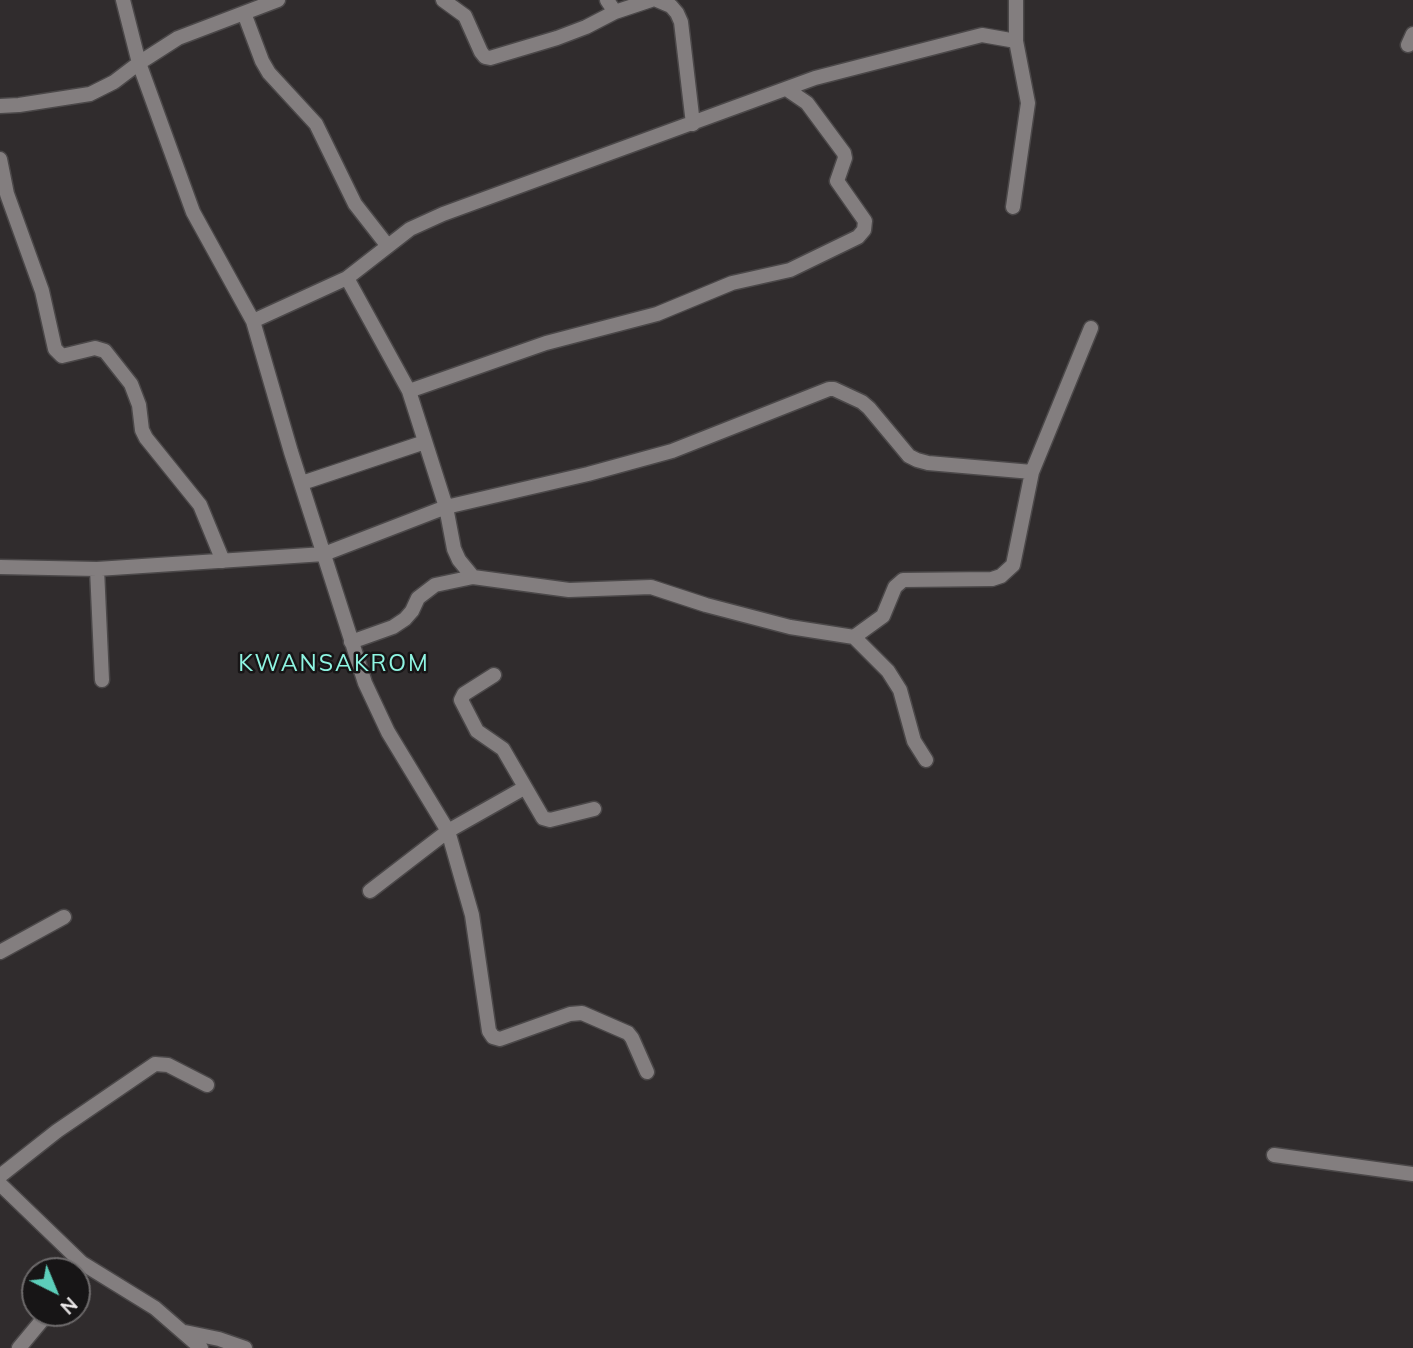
<!DOCTYPE html>
<style>
body{margin:0}
#map{position:relative;width:1413px;height:1348px;overflow:hidden;background:#302c2d;font-family:Mulish,sans-serif}
canvas{display:block}
.north{position:absolute;left:21px;top:1257px;width:70px;height:70px;box-sizing:border-box;background:#171516;border:2px solid #6d6a6b;border-radius:50%;rotate:137deg;font-size:19px;font-weight:700;line-height:28px;text-align:center;color:#edeaeb}
.north::after{content:'';display:block;margin:auto;width:24px;height:32px;background:#5cceba;clip-path:polygon(50% 0,100% 100%,50% 72%,0 100%)}
</style>
<div id="map">
<canvas width="1413" height="1348"></canvas>
<div class="north">N</div>
</div>
<script>
const ctx = document.querySelector('canvas').getContext('2d');
ctx.lineJoin = 'round';
const poly = rows => new Path2D(rows.map(r => 'M' + r).join(''));
function strokePath(path, color, width, dash) { ctx.strokeStyle = color; ctx.lineWidth = width; ctx.lineCap = dash ? 'butt' : 'round'; ctx.setLineDash(dash || []); ctx.stroke(path); }
function label(font, color, halo, rows, align = 'center') {
  ctx.font = font + ' Mulish,sans-serif'; ctx.lineWidth = 5; ctx.setLineDash([]); ctx.textBaseline = 'middle'; ctx.strokeStyle = halo; ctx.fillStyle = color; for (const [text, x, y, turn = 0] of rows) {
    ctx.save(); ctx.translate(x, y); ctx.rotate((+turn || 0) * Math.PI / 180); ctx.textAlign = isNaN(turn) ? turn : align; if (halo) ctx.strokeText(text, 0, 0); ctx.fillText(text, 0, 0); ctx.restore();
  }
}
const minor = poly([
 [278,0,178,38,139,63,193,212,253,321,291,452,365,683,388,732,448,831,472,915,489,1031,493,1037,500,1039,570,1014,582,1013,628,1033,632,1038,647,1072],
 [443,0,465,16,481,52,485,57,490,58,557,38,586,27,615,12],
 [607,0,615,12,651,0],
 [657,0,671,6,677,13,681,22,693,124],
 [244,13,262,61,269,73,316,124,355,204,387,245],
 [1016,41,1016,0],
 [1408,45,1413,34],
 [0,106,19,105,90,94,114,82,139,63,123,0],
 [0,159,7,194,42,291,55,349,62,356,95,348,105,351,131,384,139,405,142,430,146,438,200,505,223,561],
 [347,278,410,229,443,214,815,78,982,35,1016,41,1028,103,1013,207],
 [253,321,347,278,409,391,446,507,454,549,459,560,473,577],
 [409,391,546,343,657,314,732,283,790,270,858,237,864,230,865,221,837,181,845,158,844,153,807,103,788,90],
 [302,483,425,442],
 [0,567,97,569,324,554,446,507,588,474,672,451,829,389,834,389,862,402,869,408,909,456,917,460,928,463,1032,472],
 [97,569,102,680],
 [854,637,883,616,895,587,903,580,992,579,1001,576,1013,565,1032,472,1091,328],
 [351,642,393,627,405,619,412,611,418,598,435,585,473,577,569,590,651,587,706,605,790,627,854,637,888,671,900,690,914,741,926,760],
 [494,675,464,694,461,700,477,731,503,749,543,818,550,820,594,809],
 [370,891,448,831,524,788],
 [0,952,64,917],
 [1274,1155,1413,1174],
 [0,1176,57,1131,155,1064,168,1065,207,1085],
 [0,1184,82,1263,155,1308,201,1348],
 [185,1332,219,1339,245,1348],
 [19,1348,48,1313]
]);
const quarterNames = [
 ["KWANSAKROM",334,664]
];
strokePath(minor, '#4b4849', 17);
strokePath(minor, '#837e7f', 14);
ctx.letterSpacing = '2px';
label('23px', '#8ff5e2', '#171516', quarterNames);
ctx.letterSpacing = '0px';
</script>
